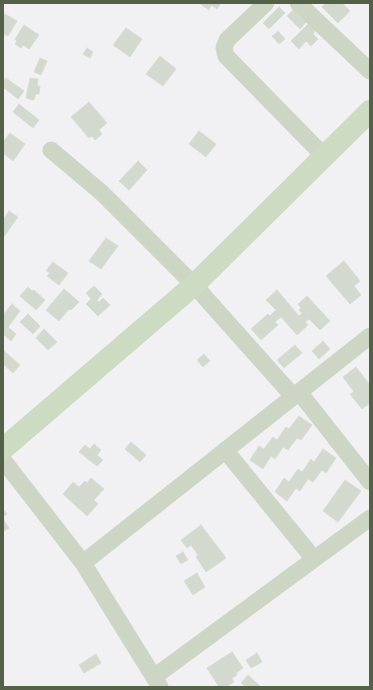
<!DOCTYPE html>
<style>
body{margin:0}
#map{position:relative;width:373px;height:690px;overflow:hidden;background:#f1f1f3;font-family:"Sofia Sans Condensed",sans-serif}
canvas{display:block}
.frame{position:absolute;inset:0;border:4px solid #546047;pointer-events:none}
</style>
<div id="map">
<canvas width="373" height="690"></canvas>
<div class="frame"></div>
</div>
<script>
const ctx = document.querySelector('canvas').getContext('2d');
ctx.lineJoin = 'round';
function fill(path, color) { ctx.fillStyle = color; ctx.fill(path, 'evenodd'); }
const poly = rows => new Path2D(rows.map(r => 'M' + r).join(''));
function strokePath(path, color, width, dash) { ctx.strokeStyle = color; ctx.lineWidth = width; ctx.lineCap = dash ? 'butt' : 'round'; ctx.setLineDash(dash || []); ctx.stroke(path); }
const building = poly([
 [199,3,221,3,217,9,211,5,209,10,199,3],
 [326,3,342,3,350,11,338,23,322,7,326,3],
 [279,7,285,13,269,29,263,23,279,7],
 [293,10,306,22,300,29,287,16,293,10],
 [5,14,17,21,8,36,3,34,3,17,5,14],
 [308,24,315,31,313,34,318,39,311,46,306,41,299,49,291,41,308,24],
 [24,25,39,35,29,49,23,45,21,48,15,44,17,41,15,39,24,25],
 [126,28,142,39,130,57,113,45,126,28],
 [278,31,285,39,279,44,272,36,278,31],
 [87,48,93,52,90,58,83,54,87,48],
 [160,56,176,69,163,86,146,74,160,56],
 [40,58,47,61,41,75,34,72,40,58],
 [6,78,24,91,18,99,3,87,3,82,6,78],
 [30,78,38,79,37,86,40,86,39,94,36,94,34,100,26,98,30,78],
 [89,102,107,123,99,130,102,134,95,140,92,136,89,138,71,117,89,102],
 [19,104,39,120,33,128,13,112,19,104],
 [199,131,216,144,206,157,189,144,199,131],
 [10,133,25,144,13,161,3,153,3,142,10,133],
 [138,161,147,170,129,190,119,181,138,161],
 [9,211,18,217,3,238,3,220,9,211],
 [106,238,118,246,101,269,89,261,106,238],
 [344,261,360,281,354,286,361,295,350,304,326,276,344,261],
 [53,262,68,273,59,285,47,276,50,273,46,271,53,262],
 [94,286,102,294,97,300,99,302,103,298,110,305,98,316,86,304,91,299,86,293,94,286],
 [28,287,32,291,34,290,45,300,36,310,20,296,28,287],
 [64,289,79,302,71,310,69,309,59,321,46,310,64,289],
 [277,290,299,316,302,313,299,310,301,308,298,304,307,296,330,321,320,330,309,319,305,322,308,325,297,335,281,317,275,322,278,325,261,340,251,329,268,314,270,316,276,310,266,300,277,290],
 [12,304,20,311,8,327,16,334,11,341,3,334,3,315,12,304],
 [28,314,40,326,33,334,20,322,28,314],
 [44,329,57,342,48,350,36,338,44,329],
 [323,341,330,349,319,359,312,351,323,341],
 [295,345,302,353,284,368,277,360,295,345],
 [4,351,20,365,13,373,3,364,3,352,4,351],
 [204,354,210,361,203,367,197,360,204,354],
 [356,367,370,385,370,403,362,409,350,394,354,392,343,377,356,367],
 [299,416,312,425,301,440,297,438,288,450,283,447,275,459,271,456,263,469,250,460,259,446,264,449,273,437,277,440,286,427,289,429,299,416],
 [131,442,146,455,140,462,125,449,131,442],
 [94,444,101,450,97,455,103,460,97,466,79,452,85,445,90,449,94,444],
 [323,449,336,458,326,473,322,470,313,482,308,479,300,491,296,488,287,501,275,492,284,478,289,482,298,469,302,472,311,459,314,462,323,449],
 [91,478,104,489,94,500,98,504,87,516,63,494,73,482,79,487,85,481,87,483,91,478],
 [345,480,361,491,338,522,323,511,345,480],
 [3,509,7,514,3,517,3,509],
 [3,519,9,528,3,532,3,519],
 [201,525,226,558,206,572,196,557,198,555,191,545,187,548,181,540,201,525],
 [183,552,188,560,181,564,176,556,183,552],
 [197,573,205,587,193,595,184,581,197,573],
 [232,652,243,668,236,673,237,675,232,678,234,682,226,687,219,687,207,668,232,652],
 [257,653,262,662,251,668,246,660,257,653],
 [96,654,101,663,84,673,79,665,96,654],
 [248,675,261,687,246,687,241,683,248,675]
]);
const street = poly([
 [266,3,227,40,224,48,226,56,325,157],
 [298,3,370,71],
 [51,150,102,193,194,285,293,396],
 [299,392,370,482],
 [225,450,314,559],
 [3,460,83,563,160,687],
 [83,563,370,336],
 [154,677,370,518]
]);
const secondary = poly([
 [3,449,194,285,370,111]
]);
fill(building, '#d3d9cf');
strokePath(building, '#d7ddd4', 1);
strokePath(street, '#cdd6c4', 17);
strokePath(secondary, '#cddbc2', 22);
</script>
